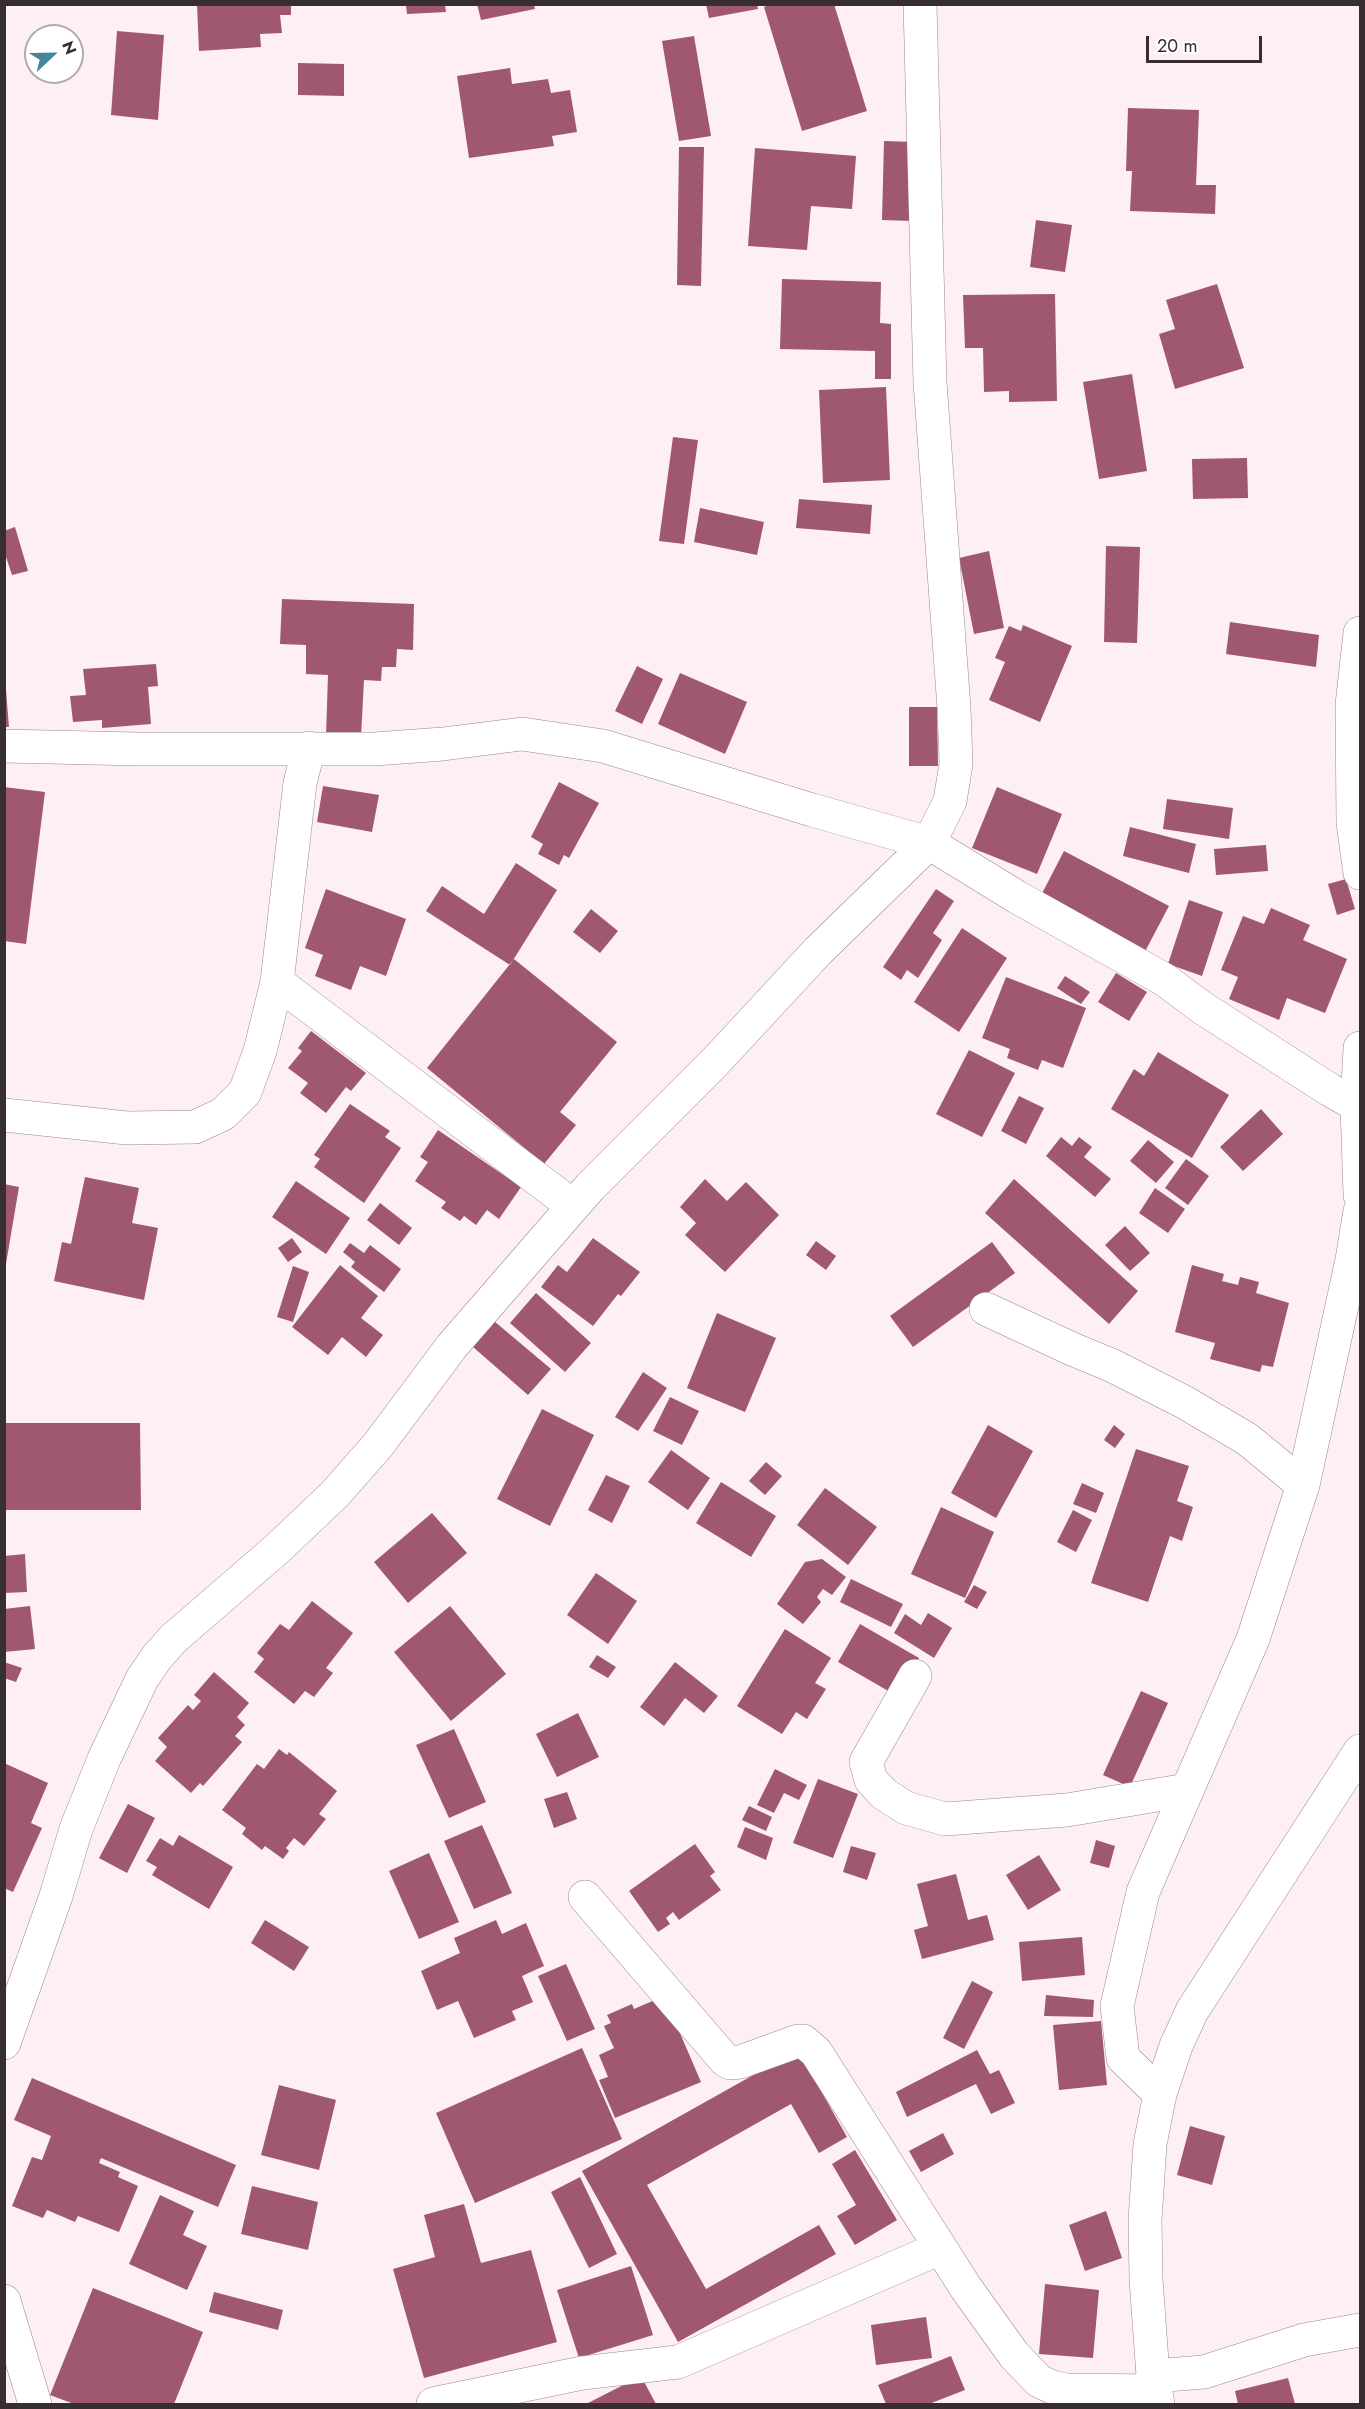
<!DOCTYPE html>
<style>
body{margin:0}
#map{position:relative;width:1365px;height:2409px;overflow:hidden;background:#fdeff3;font-family:Jost,sans-serif}
canvas{display:block}
.frame{position:absolute;inset:0;border:6px solid #372e31;pointer-events:none}
.north{position:absolute;left:24px;top:24px;width:60px;height:60px;box-sizing:border-box;background:#fff;border:2px solid #afabad;border-radius:50%;rotate:68deg;font-size:16px;font-weight:700;line-height:24px;text-align:center;color:#372e31}
.north::after{content:'';display:block;margin:auto;width:21px;height:27px;background:#448697;clip-path:polygon(50% 0,100% 100%,50% 72%,0 100%)}
.scale{position:absolute;left:1146px;top:36px;width:116px;height:27px;box-sizing:border-box;border:3px solid #372e31;border-top:0;padding-left:8px;font-size:18px;line-height:21px;white-space:nowrap;color:#372e31;-webkit-text-stroke:4px #fff;paint-order:stroke}
</style>
<div id="map">
<canvas width="1365" height="2409"></canvas>
<div class="frame"></div>
<div class="north">N</div>
<div class="scale">20 m</div>
</div>
<script>
const ctx = document.querySelector('canvas').getContext('2d');
ctx.lineJoin = 'round';
function fill(path, color) { ctx.fillStyle = color; ctx.fill(path, 'evenodd'); }
const poly = rows => new Path2D(rows.map(r => 'M' + r).join(''));
function strokePath(path, color, width, dash) { ctx.strokeStyle = color; ctx.lineWidth = width; ctx.lineCap = dash ? 'butt' : 'round'; ctx.setLineDash(dash || []); ctx.stroke(path); }
const building = poly([
 [197,4,291,4,291,15,280,15,282,33,260,34,261,47,199,51],
 [477,4,534,4,535,9,481,20],
 [706,4,757,4,758,9,709,18],
 [771,4,834,4,867,111,802,131,764,7],
 [406,5,445,5,446,12,407,14],
 [117,31,164,35,158,120,111,115],
 [694,36,711,136,679,141,662,41],
 [298,63,344,64,344,96,298,95],
 [510,68,512,84,548,79,551,93,570,90,577,132,552,136,554,146,469,158,457,76],
 [1128,108,1199,110,1196,185,1216,185,1215,214,1130,211,1132,171,1126,171],
 [884,141,914,142,912,221,882,220],
 [679,147,704,147,701,286,677,285],
 [755,148,856,156,852,209,811,206,807,250,748,246],
 [1036,220,1072,225,1065,272,1030,267],
 [782,279,881,282,880,323,891,324,891,379,875,379,875,351,780,349],
 [1217,284,1244,368,1175,389,1159,334,1175,329,1166,300],
 [1055,294,1057,401,1009,402,1009,391,984,392,983,348,965,348,963,295],
 [1132,374,1147,471,1099,479,1083,382],
 [886,387,890,480,823,483,819,390],
 [673,437,698,440,684,544,659,541],
 [1247,458,1248,498,1193,499,1192,459],
 [799,499,872,505,870,534,796,528],
 [700,508,764,522,757,555,694,542],
 [15,527,28,571,12,575,4,551,4,531],
 [1106,546,1140,547,1137,643,1104,642],
 [989,551,1004,628,974,634,959,558],
 [282,599,414,604,413,650,397,649,396,667,382,667,381,681,364,680,361,737,326,736,328,675,306,674,306,645,280,644],
 [1230,622,1319,635,1316,667,1226,654],
 [1023,625,1072,646,1040,722,989,700,1005,662,995,658,1009,626,1021,631],
 [156,664,158,686,148,687,151,724,102,728,102,720,73,722,70,696,86,695,83,669],
 [637,666,663,679,642,724,615,711],
 [680,673,747,702,725,754,658,724],
 [6,690,9,727,4,727,4,691],
 [909,707,937,707,938,766,909,766],
 [559,782,599,803,569,858,564,855,559,865,538,854,543,844,531,837],
 [323,786,379,795,372,832,317,822],
 [4,787,45,792,26,944,4,941],
 [997,787,1062,814,1037,874,972,848],
 [1167,799,1233,808,1229,839,1163,829],
 [1130,827,1196,844,1189,873,1123,856],
 [1266,845,1268,871,1216,875,1214,849],
 [1064,851,1169,906,1140,961,1035,907],
 [516,863,557,890,510,965,426,911,442,886,484,914],
 [1346,879,1355,909,1337,915,1328,884],
 [326,889,406,919,386,976,360,966,351,990,315,976,323,955,305,948],
 [936,889,954,901,933,933,942,940,918,978,907,970,901,980,883,967],
 [1189,900,1223,912,1202,976,1168,964],
 [1271,908,1310,925,1303,940,1347,959,1325,1013,1287,998,1279,1020,1229,999,1238,977,1221,970,1243,916,1264,924],
 [591,909,618,931,600,953,573,932],
 [962,928,1007,958,959,1032,914,1002],
 [514,959,617,1042,560,1112,576,1125,544,1164,427,1068],
 [1116,973,1147,992,1129,1021,1098,1002],
 [1065,976,1090,992,1081,1004,1057,988],
 [1006,977,1086,1008,1063,1068,1042,1060,1038,1070,1007,1058,1010,1049,982,1038],
 [311,1031,366,1073,351,1091,346,1087,326,1113,300,1093,308,1083,288,1068,302,1051,298,1048],
 [969,1050,1015,1073,982,1137,936,1114],
 [1158,1052,1229,1095,1192,1158,1111,1109,1134,1069,1144,1076],
 [1019,1096,1044,1108,1026,1144,1001,1131],
 [350,1104,390,1131,385,1137,401,1148,364,1203,314,1167,320,1159,314,1155],
 [1261,1109,1283,1134,1243,1171,1220,1147],
 [438,1130,521,1187,499,1219,487,1210,476,1225,464,1216,460,1221,441,1208,446,1202,415,1181,428,1162,420,1157],
 [1061,1137,1072,1146,1079,1137,1092,1147,1084,1157,1111,1179,1095,1197,1046,1156],
 [1148,1140,1174,1162,1156,1183,1130,1161],
 [1186,1159,1209,1176,1188,1205,1165,1188],
 [85,1177,139,1188,132,1223,158,1228,144,1300,54,1281,62,1242,71,1244],
 [705,1179,727,1201,746,1182,779,1215,725,1272,685,1235,696,1223,680,1207],
 [1014,1179,1138,1291,1109,1324,985,1213],
 [296,1181,350,1218,326,1254,272,1217],
 [4,1184,19,1187,6,1264,4,1264],
 [1155,1188,1185,1209,1168,1233,1139,1213],
 [380,1203,412,1228,399,1245,367,1220],
 [1125,1226,1150,1253,1130,1271,1105,1245],
 [292,1238,302,1252,288,1262,278,1248],
 [593,1238,640,1272,621,1296,618,1294,593,1326,541,1287,558,1265,567,1272],
 [816,1241,836,1256,826,1270,806,1255],
 [992,1242,1015,1273,913,1347,890,1316],
 [350,1243,364,1253,370,1245,401,1269,384,1292,351,1267,355,1262,343,1252],
 [340,1265,378,1296,361,1318,383,1335,366,1357,342,1337,328,1355,292,1327],
 [1192,1265,1224,1274,1222,1281,1238,1285,1240,1277,1259,1282,1256,1293,1289,1303,1273,1367,1262,1365,1260,1372,1210,1359,1215,1343,1175,1332],
 [293,1266,309,1272,293,1322,277,1317],
 [536,1293,591,1343,565,1372,510,1323],
 [717,1313,776,1338,745,1412,687,1388],
 [494,1321,551,1369,528,1395,473,1347],
 [643,1372,667,1388,638,1431,615,1417],
 [670,1397,699,1411,682,1445,653,1431],
 [542,1409,594,1435,550,1526,497,1499],
 [4,1423,140,1423,141,1510,4,1510],
 [988,1425,1033,1451,996,1518,951,1493],
 [1114,1425,1125,1434,1115,1448,1104,1440],
 [1136,1449,1189,1466,1177,1501,1193,1507,1182,1541,1170,1536,1148,1602,1091,1583],
 [671,1450,710,1478,688,1510,648,1482],
 [766,1462,782,1476,765,1495,749,1481],
 [606,1475,630,1486,612,1523,588,1510],
 [721,1482,776,1516,751,1557,696,1523],
 [1082,1483,1104,1493,1096,1513,1073,1504],
 [825,1488,877,1527,848,1565,797,1525],
 [941,1507,994,1532,965,1598,911,1574],
 [1073,1510,1092,1520,1076,1552,1057,1542],
 [432,1513,467,1553,408,1603,374,1562],
 [25,1554,27,1592,4,1593,4,1556],
 [822,1559,846,1577,832,1595,823,1589,817,1597,821,1602,803,1624,777,1604,805,1562],
 [596,1573,637,1601,608,1644,567,1615],
 [851,1579,903,1604,891,1627,840,1602],
 [974,1585,987,1592,977,1609,964,1602],
 [312,1601,353,1633,326,1668,333,1673,314,1697,305,1691,294,1704,254,1672,264,1659,257,1653,280,1624,289,1630],
 [30,1606,35,1649,4,1652,4,1609],
 [450,1606,506,1674,451,1721,394,1652],
 [928,1613,952,1628,934,1658,894,1633,905,1614,921,1625],
 [860,1624,919,1658,897,1696,838,1662],
 [785,1629,831,1658,815,1683,826,1689,807,1719,796,1712,782,1734,737,1706],
 [597,1655,616,1667,608,1678,589,1667],
 [4,1662,22,1668,16,1682,4,1678],
 [675,1662,718,1696,704,1713,685,1698,664,1726,640,1707],
 [214,1672,249,1703,237,1717,245,1725,235,1736,242,1742,203,1786,200,1783,191,1793,155,1761,167,1747,158,1738,188,1705,193,1710,201,1701,194,1695],
 [1141,1691,1168,1703,1130,1787,1103,1775],
 [578,1713,599,1757,557,1777,536,1734],
 [454,1729,486,1802,449,1818,416,1745],
 [279,1749,287,1755,289,1752,337,1791,319,1814,326,1819,304,1846,294,1838,286,1848,289,1851,283,1859,265,1846,262,1850,242,1834,246,1828,222,1810,257,1764,264,1769],
 [4,1763,48,1783,31,1823,42,1828,13,1892,4,1888],
 [775,1769,807,1785,799,1800,784,1793,774,1813,757,1805],
 [818,1779,858,1794,833,1858,793,1843],
 [567,1792,577,1819,554,1828,544,1799],
 [128,1804,155,1818,127,1873,99,1858],
 [749,1806,772,1817,766,1831,742,1820],
 [482,1825,512,1893,474,1909,444,1841],
 [745,1827,773,1838,766,1860,737,1847],
 [179,1835,233,1867,209,1909,152,1875,157,1867,146,1861,160,1838,173,1846],
 [1096,1840,1115,1846,1109,1868,1090,1863],
 [695,1844,715,1872,710,1876,721,1890,679,1920,673,1912,666,1918,670,1924,658,1932,629,1891],
 [851,1846,876,1853,867,1880,843,1872],
 [429,1853,459,1922,419,1939,389,1871],
 [1039,1855,1061,1890,1028,1910,1006,1875],
 [956,1874,968,1920,987,1915,994,1940,922,1959,914,1930,928,1926,917,1884],
 [265,1920,309,1947,294,1971,251,1943],
 [496,1920,502,1934,526,1923,544,1966,522,1976,533,2002,512,2011,516,2020,474,2038,458,2001,437,2010,421,1971,460,1953,454,1938],
 [1082,1937,1085,1975,1022,1981,1019,1942],
 [566,1964,595,2029,567,2041,538,1976],
 [972,1981,993,1992,964,2049,943,2038],
 [1046,1995,1094,2000,1093,2017,1044,2016],
 [664,1996,701,2082,615,2118,599,2080,608,2077,599,2055,614,2048,604,2026,611,2023,607,2015,632,2004,634,2009],
 [1101,2021,1107,2085,1059,2090,1053,2025],
 [582,2048,622,2139,475,2203,436,2113],
 [798,2050,847,2137,819,2153,791,2104,647,2185,706,2289,819,2225,836,2254,678,2342,582,2171],
 [977,2050,990,2074,999,2070,1015,2103,991,2114,976,2084,907,2117,896,2092],
 [32,2078,236,2165,218,2207,101,2158,99,2163,120,2172,118,2177,138,2186,119,2232,78,2216,75,2222,47,2210,43,2218,12,2206,32,2157,42,2160,51,2136,14,2120],
 [279,2085,336,2100,319,2170,261,2155],
 [1190,2126,1225,2136,1212,2185,1177,2175],
 [943,2133,954,2154,921,2172,909,2151],
 [855,2150,897,2220,855,2245,837,2216,856,2205,832,2164],
 [580,2177,617,2254,589,2268,551,2192],
 [252,2186,318,2202,308,2250,241,2234],
 [160,2195,194,2211,183,2235,207,2246,187,2290,129,2264],
 [464,2204,481,2263,531,2250,557,2342,424,2378,393,2269,435,2257,424,2215],
 [1106,2211,1122,2258,1085,2271,1069,2225],
 [631,2266,653,2335,579,2358,557,2290],
 [1045,2284,1099,2290,1093,2358,1039,2354],
 [93,2288,203,2332,174,2404,74,2404,50,2395],
 [214,2292,283,2310,278,2330,209,2312],
 [926,2317,932,2358,876,2365,871,2325],
 [951,2356,965,2390,929,2404,886,2404,878,2385],
 [641,2376,656,2404,586,2404],
 [1288,2378,1295,2404,1238,2404,1235,2391]
]);
const street = poly([
 [1360,633,1352,705,1353,823,1360,873],
 [4,746,138,749,375,749,443,744,522,734,603,746,812,810,929,843,1017,897,1165,980,1201,1007,1330,1090,1360,1107],
 [277,982,573,1206],
 [1360,1048,1357,1106,1360,1195],
 [4,1115,127,1128,195,1127,223,1114,245,1092,260,1051,277,982,300,783,309,748],
 [986,1309,1072,1349,1113,1366,1184,1402,1247,1439,1303,1485],
 [915,1676,866,1762,871,1780,884,1794,906,1808,945,1819,1067,1810,1187,1790],
 [585,1897,725,2060,730,2063,740,2062,798,2041,803,2041,816,2052,966,2288,1014,2355,1039,2381,1052,2387,1066,2390,1156,2391],
 [4,2043,56,1896,76,1829,104,1759,142,1679,157,1657,173,1639,277,1549,335,1494,378,1445,452,1346,590,1187,715,1062,818,951,929,843,950,801,956,764,954,708,930,382,920,4],
 [1160,2094,1123,2058,1117,2006,1143,1892,1253,1639,1303,1485,1352,1260,1360,1211],
 [4,2301,35,2404],
 [1153,2376,1204,2372,1304,2340,1360,2330],
 [433,2404,582,2373,678,2362,940,2248],
 [1158,2404,1153,2376,1146,2279,1145,2220,1150,2144,1160,2094,1176,2046,1192,2011,1360,1751]
]);
fill(building, '#9f5870');
strokePath(street, '#9b868c', 34);
strokePath(street, '#fff', 33);
</script>
